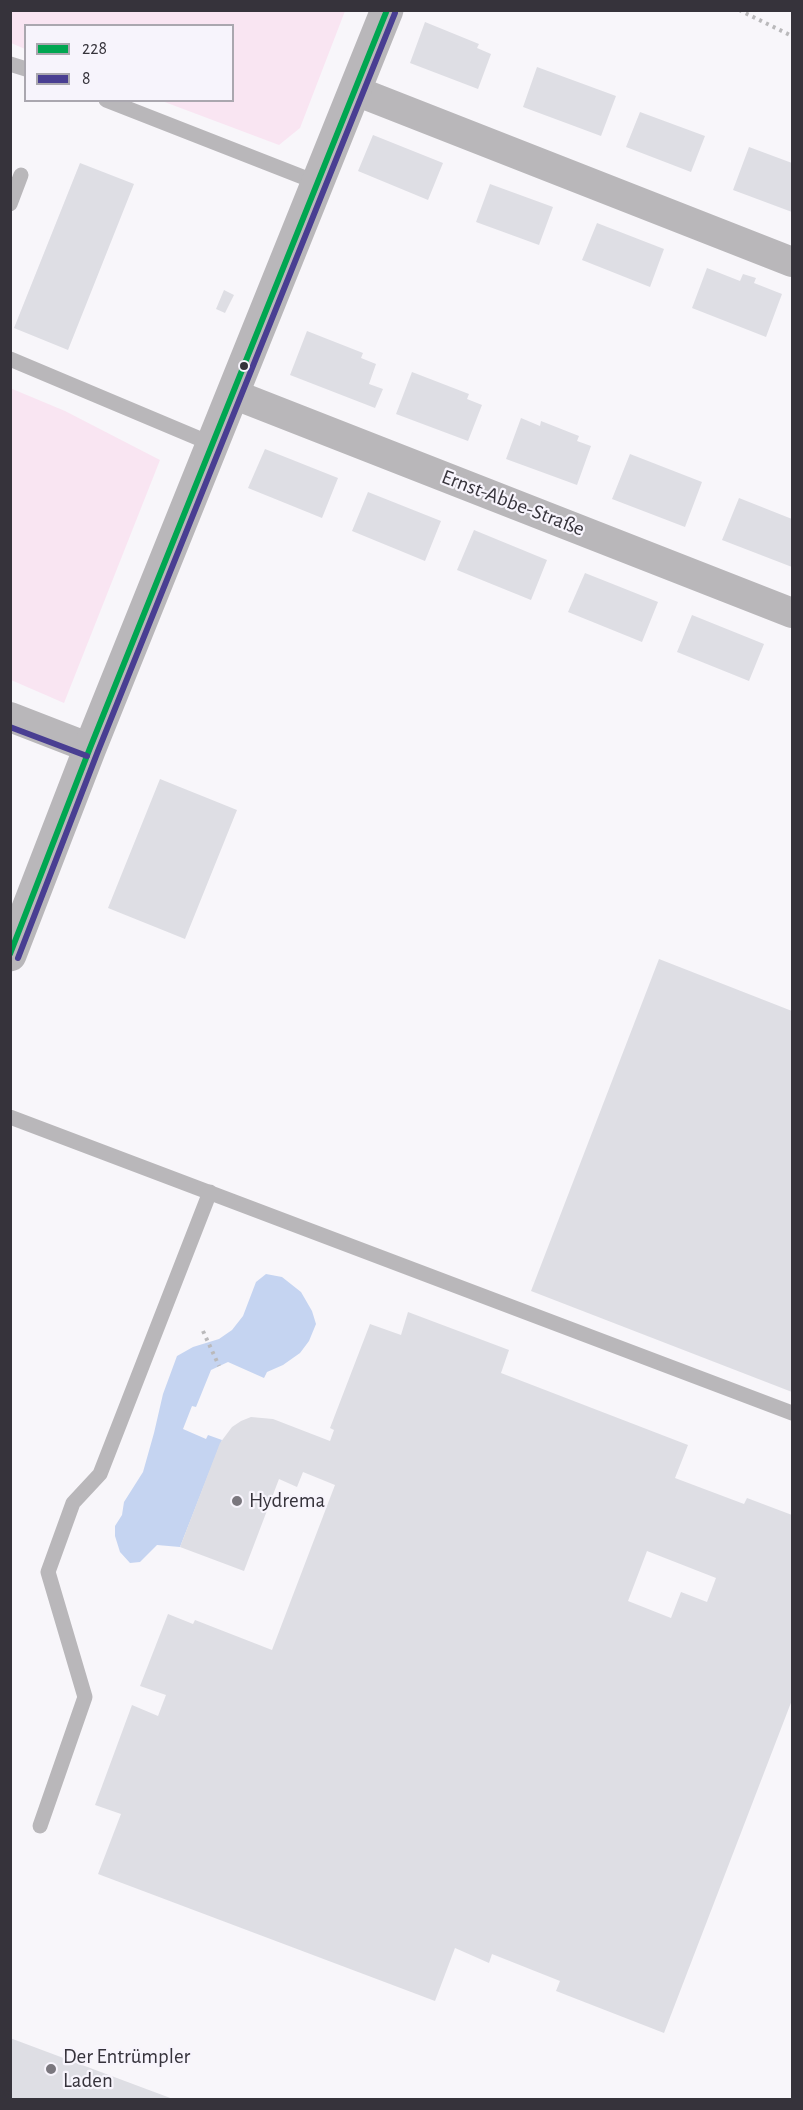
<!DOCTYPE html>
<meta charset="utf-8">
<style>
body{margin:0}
#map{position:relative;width:803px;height:2110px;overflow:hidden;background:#f8f6fa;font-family:"Alegreya Sans",sans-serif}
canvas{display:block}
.frame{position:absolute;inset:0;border:12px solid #36333b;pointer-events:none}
.legend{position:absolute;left:24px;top:24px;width:210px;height:78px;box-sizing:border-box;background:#f7f4fc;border:2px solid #aaa7af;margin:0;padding:8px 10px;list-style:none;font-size:18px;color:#36333b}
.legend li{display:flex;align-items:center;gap:12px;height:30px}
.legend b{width:30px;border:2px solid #aaa7af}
</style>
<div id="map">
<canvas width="803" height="2110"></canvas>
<div class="frame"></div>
<ul class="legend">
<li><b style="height:8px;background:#00a651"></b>228</li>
<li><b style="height:8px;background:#493e92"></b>8</li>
</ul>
</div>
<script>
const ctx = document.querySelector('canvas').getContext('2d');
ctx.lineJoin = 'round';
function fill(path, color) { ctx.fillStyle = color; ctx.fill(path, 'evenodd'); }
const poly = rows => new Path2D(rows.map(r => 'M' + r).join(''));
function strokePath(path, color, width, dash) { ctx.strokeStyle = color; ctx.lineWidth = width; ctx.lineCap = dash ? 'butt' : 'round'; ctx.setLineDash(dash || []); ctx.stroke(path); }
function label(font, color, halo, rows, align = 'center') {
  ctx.font = font + ' "Alegreya Sans",sans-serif'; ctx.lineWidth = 4.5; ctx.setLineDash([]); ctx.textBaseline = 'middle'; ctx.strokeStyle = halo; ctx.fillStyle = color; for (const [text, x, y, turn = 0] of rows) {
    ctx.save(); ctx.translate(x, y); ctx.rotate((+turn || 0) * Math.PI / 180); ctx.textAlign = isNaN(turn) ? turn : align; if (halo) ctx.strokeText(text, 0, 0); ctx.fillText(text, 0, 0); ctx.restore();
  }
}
const green = poly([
 [10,11,11,10,345,11,300,128,279,145,162,101,232,100,232,26,26,26,25,49,11,43],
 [10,388,65,411,160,460,64,703,11,680]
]);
const water = poly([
 [266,1274,282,1277,301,1292,312,1311,316,1324,309,1341,300,1353,283,1365,267,1372,264,1378,228,1362,211,1370,196,1407,192,1406,183,1429,206,1439,208,1435,222,1440,180,1547,157,1545,140,1562,130,1563,120,1552,115,1536,115,1526,122,1515,124,1502,143,1472,154,1433,163,1394,177,1356,193,1347,219,1339,232,1330,243,1316,256,1282]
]);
const building = poly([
 [425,22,479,44,477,48,491,54,478,89,410,63],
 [537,67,616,96,601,136,523,107],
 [640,112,705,136,691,172,626,147],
 [373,135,443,163,428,200,358,171],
 [749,147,792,163,792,212,733,190],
 [80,163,134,184,68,350,14,328],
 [490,184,553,207,539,245,476,222],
 [597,223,664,249,650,287,582,260],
 [707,268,740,281,743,274,756,278,754,283,782,294,766,337,692,308],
 [224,290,234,295,225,313,216,309],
 [307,331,363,353,361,358,376,364,369,384,383,389,375,408,290,375],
 [412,372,469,394,467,399,482,405,468,441,396,414],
 [521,418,540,426,541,421,579,436,577,441,591,446,577,485,506,459],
 [265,449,338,478,322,518,248,488],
 [630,454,702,482,685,527,612,499],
 [368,492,441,521,425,561,352,531],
 [739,498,792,519,792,567,722,540],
 [474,530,547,560,531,600,457,570],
 [585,573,658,602,642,642,568,612],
 [692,615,764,644,749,681,677,652],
 [160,779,237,810,185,939,108,908],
 [659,959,792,1011,792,1392,531,1291],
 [408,1312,509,1350,501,1373,688,1445,675,1478,744,1504,747,1498,792,1515,792,1700,664,2033,556,1991,560,1981,492,1954,489,1963,455,1948,435,2001,98,1874,121,1814,95,1805,132,1705,158,1716,166,1695,140,1686,168,1614,193,1624,195,1620,272,1650,335,1485,303,1472,297,1487,279,1479,244,1571,180,1547,220,1443,232,1427,241,1421,251,1417,273,1419,330,1441,334,1430,330,1428,370,1324,401,1335],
 [647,1551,716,1578,707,1602,681,1592,671,1618,628,1601],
 [10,2038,173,2099,173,2100,10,2100]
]);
const path = poly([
 [739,10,792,36],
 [203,1331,219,1366]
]);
const service = poly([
 [10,64,26,69],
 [106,100,318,183],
 [10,204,21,175],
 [10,359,212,444],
 [10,1117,792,1413],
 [40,1826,85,1697,48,1572,73,1503,100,1474,210,1192]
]);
const minor = poly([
 [356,91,792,262],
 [233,394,792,613],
 [10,717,90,748]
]);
const tertiary = poly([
 [10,955,90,748,387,10]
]);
const bus1 = poly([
 [10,954,90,748,387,10]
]);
const bus2 = poly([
 [10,727,87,756],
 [18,958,98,751,395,13]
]);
const markers = [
 [244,366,5,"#36333b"],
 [237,1501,6,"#7a777e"],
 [51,2069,6,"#7a777e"]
];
const streetNames = [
 ["Ernst-Abbe-Straße",513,503,21]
];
const poiNames = [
 ["Hydrema",249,1501],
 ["Der Entrümpler",63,2057],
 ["Laden",63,2081]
];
fill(green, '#f9e5f2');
fill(water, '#c5d4f1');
fill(building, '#dedee4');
strokePath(path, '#bab9bb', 4, [3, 4.5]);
strokePath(service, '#b9b7ba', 15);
strokePath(minor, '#b9b7ba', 30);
strokePath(tertiary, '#b9b7ba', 33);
strokePath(bus1, '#00a651', 6);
strokePath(bus2, '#493e92', 6);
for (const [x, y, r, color] of markers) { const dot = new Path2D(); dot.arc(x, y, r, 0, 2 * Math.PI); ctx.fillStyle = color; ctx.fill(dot); strokePath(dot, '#f7f4fc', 2); }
label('21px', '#36333b', '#f7f4fc', streetNames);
label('21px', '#36333b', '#f7f4fc', poiNames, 'left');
</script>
